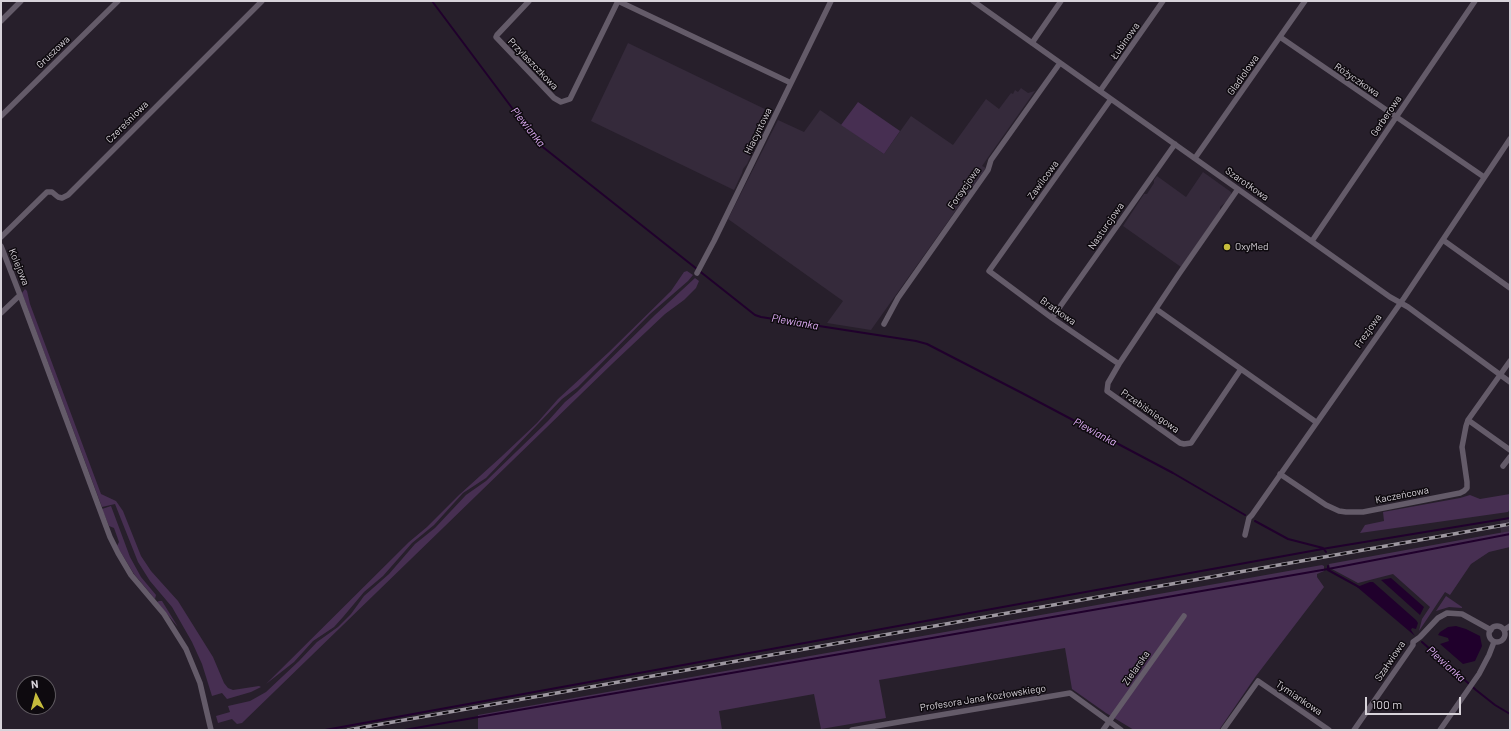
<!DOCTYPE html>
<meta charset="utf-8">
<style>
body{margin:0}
#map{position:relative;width:1511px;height:731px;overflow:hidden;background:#271f2b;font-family:Barlow,sans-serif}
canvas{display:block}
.frame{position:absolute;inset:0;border:2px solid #d8d3da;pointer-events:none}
.north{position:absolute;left:16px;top:675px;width:40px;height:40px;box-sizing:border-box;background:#0e0a0f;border:1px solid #5f5a60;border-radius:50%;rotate:354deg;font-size:11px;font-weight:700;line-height:16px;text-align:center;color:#d8d3da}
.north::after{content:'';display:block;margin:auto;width:14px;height:18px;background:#c6bc3c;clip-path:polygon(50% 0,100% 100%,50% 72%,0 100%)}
.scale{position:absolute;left:1365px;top:697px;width:96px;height:18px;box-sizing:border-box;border:2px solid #d8d3da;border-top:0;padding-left:5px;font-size:12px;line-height:14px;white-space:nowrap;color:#d8d3da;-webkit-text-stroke:3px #0e0a0f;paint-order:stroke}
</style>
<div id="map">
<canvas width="1511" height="731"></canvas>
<div class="frame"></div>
<div class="north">N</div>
<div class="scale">100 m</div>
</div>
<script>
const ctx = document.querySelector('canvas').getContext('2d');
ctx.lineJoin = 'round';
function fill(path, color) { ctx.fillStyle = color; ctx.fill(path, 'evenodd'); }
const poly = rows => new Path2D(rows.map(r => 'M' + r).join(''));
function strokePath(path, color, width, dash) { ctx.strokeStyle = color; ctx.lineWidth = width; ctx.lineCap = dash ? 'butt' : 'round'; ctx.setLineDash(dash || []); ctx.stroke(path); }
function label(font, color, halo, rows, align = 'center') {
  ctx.font = font + ' Barlow,sans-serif'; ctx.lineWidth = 3; ctx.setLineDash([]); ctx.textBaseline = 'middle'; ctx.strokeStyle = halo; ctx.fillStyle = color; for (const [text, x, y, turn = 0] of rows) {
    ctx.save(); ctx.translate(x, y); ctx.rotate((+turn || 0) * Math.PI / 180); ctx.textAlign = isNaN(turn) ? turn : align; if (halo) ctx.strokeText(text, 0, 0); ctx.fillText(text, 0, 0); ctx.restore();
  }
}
const built = poly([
 [628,43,771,112,747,164,743,169,742,173,734,190,591,121],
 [1021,88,1028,93,1035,91,982,166,986,168,871,330,827,323,843,301,728,219,778,120,804,132,820,110,884,154,911,116,953,145,986,99,999,109,1011,93,1013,94,1015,90,1018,92],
 [1203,172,1231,192,1231,195,1226,202,1220,207,1220,211,1181,267,1123,226,1144,194,1147,194,1154,183,1154,180,1157,176,1186,197],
 [1510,518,1510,531,1501,533,1500,520]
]);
const green = poly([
 [858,102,900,131,884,154,841,125],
 [687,271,693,275,688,281,650,314,578,387,562,399,486,478,463,493,434,525,412,543,383,576,364,592,343,617,334,627,313,641,294,662,266,684,409,542,427,527,459,495,501,457,537,423,558,399,609,352,671,291,684,272],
 [695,278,699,281,696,288,684,300,665,314,612,364,242,723,237,724,232,719,218,723,216,716,230,712,228,706,250,701,266,692,299,661,317,642,338,627,351,614,364,596,389,574,415,544,435,528,466,495,486,481,548,421,565,402,577,392,655,315],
 [25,289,27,291,30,304,101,494,116,501,123,511,141,556,151,571,178,601,213,657,224,683,228,688,233,690,259,686,261,687,251,692,227,699,222,693,212,696,202,664,192,642,172,607,150,581,138,562,115,504,102,507,22,293],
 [1510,494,1510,509,1508,512,1360,533,1365,525,1384,521,1383,512,1460,498,1470,495,1480,499],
 [111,506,130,557,141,577,156,595,155,599,134,574,117,546,119,542,114,528,109,526,102,509],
 [1510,531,1510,547,1489,552,1471,564,1450,595,1445,592,1419,631,1422,619,1430,607,1393,574,1358,583,1330,568,1329,564],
 [1322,565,1324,566,1324,571,1317,574,1317,577,1324,587,1256,676,1219,730,1134,730,1106,713,1072,689,1065,648,879,680,886,718,821,729,814,694,719,711,722,730,478,730,478,715],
 [1446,596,1462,607,1462,608,1449,607,1436,611],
 [159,601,162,601,178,627,157,602]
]);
const water = poly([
 [1391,578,1424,607,1420,615,1381,580],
 [1370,582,1373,582,1416,620,1418,623,1416,629,1412,628,1411,630,1415,636,1357,587],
 [1456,626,1466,629,1480,636,1482,646,1475,661,1463,664,1440,644,1449,641,1448,638,1438,635,1440,632,1448,627]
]);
const stream = poly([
 [432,1,539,144,755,315,761,317,916,341,927,344,1022,393,1173,473,1245,515],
 [1255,521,1288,539,1323,548,1326,552],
 [1328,566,1328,570,1359,587],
 [1422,642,1476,690,1495,705,1510,714],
 [325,730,1328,548,1510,518],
 [404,730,1328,569,1510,534]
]);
const minor = poly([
 [529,1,497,35,496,37,554,98,561,102,570,99,618,1],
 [618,1,791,83],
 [973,1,1390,297,1408,307,1510,382],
 [1,21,21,1],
 [1280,37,1484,177],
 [1032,43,1061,1],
 [1100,91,1163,1],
 [1111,99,989,271,1052,318,1119,364],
 [1,116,118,1],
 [1195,158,1305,1],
 [1238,189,1179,274,1119,364,1108,383,1107,391,1180,443,1184,444,1191,443,1241,369,1316,422],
 [1,237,47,192,52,192,58,197,62,198,68,195,262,1],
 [1443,240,1510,288],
 [1312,241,1475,1],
 [1,246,20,295,110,537,118,553,131,575,164,614,186,649,200,683,211,730],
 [697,273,714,241,831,1],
 [1156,309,1241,369],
 [1,313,20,295],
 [1052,318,1175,144],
 [884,324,898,298,988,170,991,160,1060,63],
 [1468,420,1510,450],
 [1503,466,1510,457],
 [1280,474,1326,505,1339,511,1346,512,1363,512,1460,493,1464,491,1467,488,1467,482,1462,447,1466,426,1468,420,1510,361],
 [1245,535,1249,518,1252,515,1404,298,1510,139],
 '1489 634a8 8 0 1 1 16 0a8 8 0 1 1-16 0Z',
 [1504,630,1510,626],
 [852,730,1070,693,1121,730],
 [1103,730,1184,616],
 [1223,730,1258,681,1329,730],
 [1354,730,1413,645,1413,642,1420,637,1438,618,1447,613,1462,614,1491,630],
 [1440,730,1479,674,1489,655,1494,642]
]);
const rail = poly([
 [348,730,1510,524]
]);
const markers = [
 [1227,247,4,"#c6bc3c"]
];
const streetNames = [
 ["Łubinowa",1125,41,-55],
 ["Gruszowa",53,52,-44],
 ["Przylaszczkowa",533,64,46],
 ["Gladiolowa",1243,75,-55],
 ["Różyczkowa",1357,80,34],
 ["Gerberowa",1386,116,-56],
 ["Czereśniowa",127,122,-45],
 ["Hiacyntowa",758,131,-64],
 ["Zawilcowa",1043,180,-54],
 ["Szarotkowa",1247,184,35],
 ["Forsycjowa",964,188,-55],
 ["Nasturcjowa",1106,226,-55],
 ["Kolejowa",19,267,68],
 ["Bratkowa",1058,311,35],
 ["Frezjowa",1368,331,-55],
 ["Przebiśniegowa",1150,411,35],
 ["Kaczeńcowa",1402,495,-11],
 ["Szałwiowa",1390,661,-56],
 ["Zielarska",1136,668,-55],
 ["Profesora Jana Kozłowskiego",983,698,-9],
 ["Tymiankowa",1299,698,34]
];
const poiNames = [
 ["OxyMed",1235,247]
];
const waterNames = [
 ["Plewianka",528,127,51],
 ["Plewianka",795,322,10],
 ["Plewianka",1095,432,28],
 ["Plewianka",1446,664,42]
];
fill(built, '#352a3b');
fill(green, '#472f52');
fill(water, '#20002c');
strokePath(stream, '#20002c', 2);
strokePath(minor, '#645b69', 5.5);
strokePath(rail, '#9d97a0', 3.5);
strokePath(rail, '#0e0a0f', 2, [6]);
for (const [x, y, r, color] of markers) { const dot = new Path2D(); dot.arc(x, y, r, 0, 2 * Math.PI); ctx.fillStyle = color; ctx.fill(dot); strokePath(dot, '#0e0a0f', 1.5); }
label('10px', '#d8d3da', '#0e0a0f', streetNames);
label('10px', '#d8d3da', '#0e0a0f', poiNames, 'left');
label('italic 11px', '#e0aef7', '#0e0a0f', waterNames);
</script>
